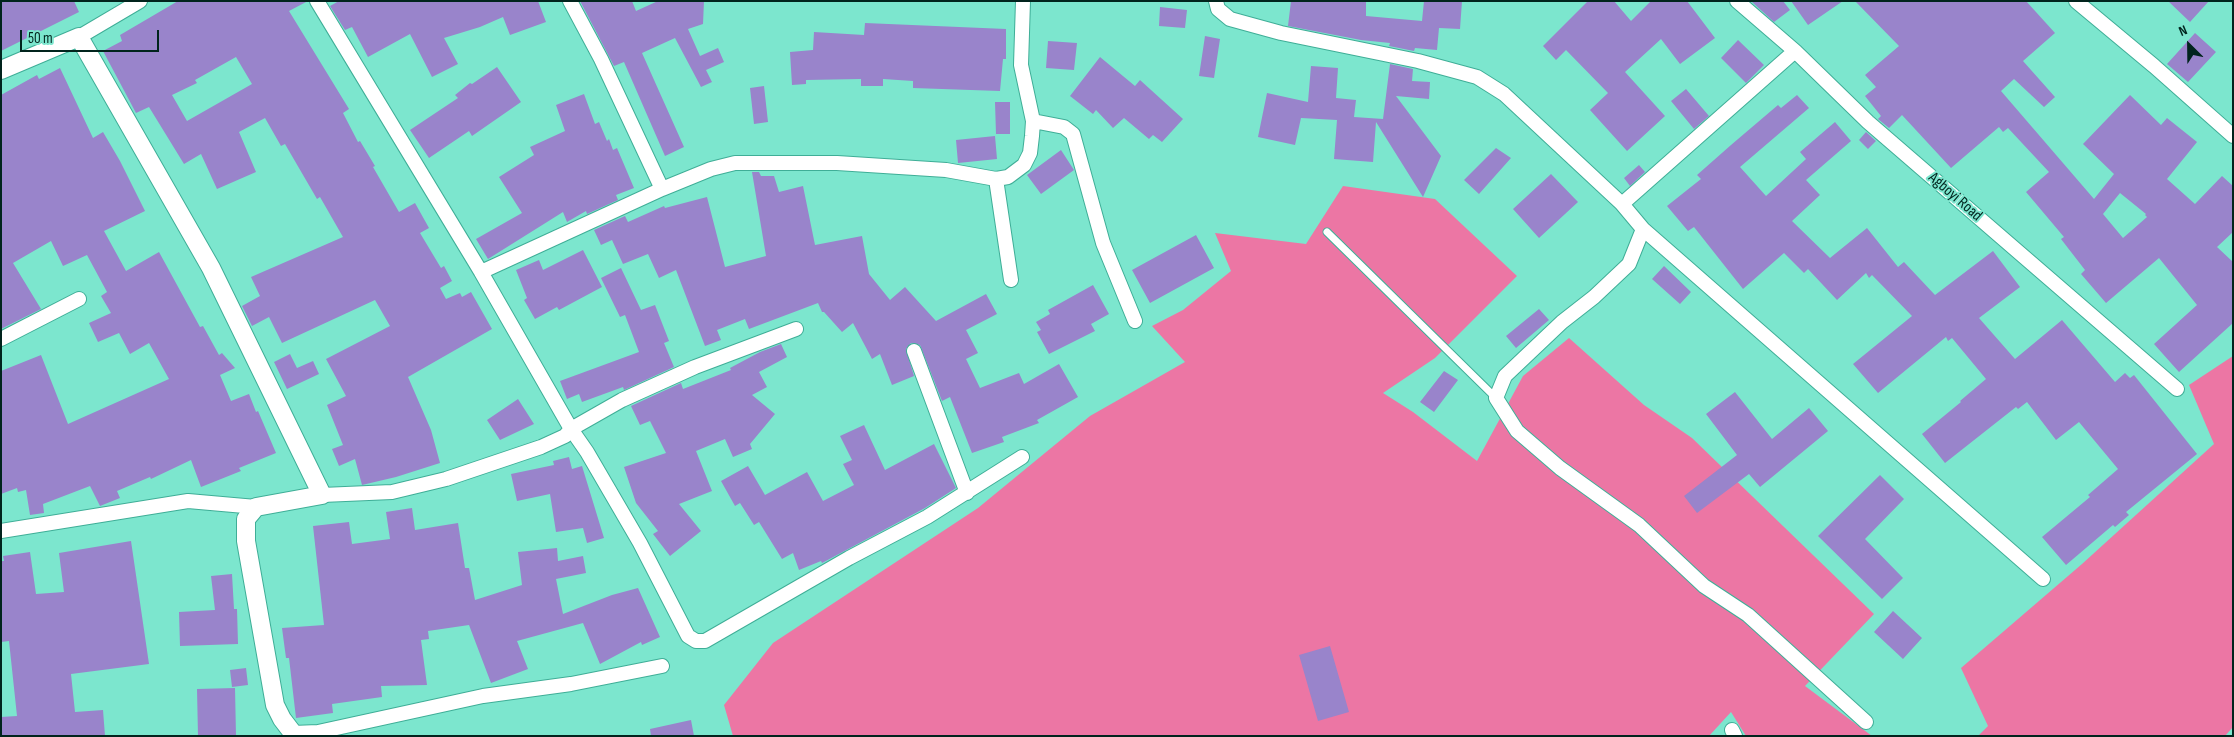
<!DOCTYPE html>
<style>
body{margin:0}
#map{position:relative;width:2234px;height:737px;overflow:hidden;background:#7ce6ce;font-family:"Sofia Sans Condensed",sans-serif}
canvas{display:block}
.frame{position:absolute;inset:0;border:2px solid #01241d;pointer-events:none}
.north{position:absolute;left:2164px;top:20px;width:50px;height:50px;-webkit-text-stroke:4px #7ce6ce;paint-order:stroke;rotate:337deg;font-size:14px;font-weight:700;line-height:20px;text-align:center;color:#01241d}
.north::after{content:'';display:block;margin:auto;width:18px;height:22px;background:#01241d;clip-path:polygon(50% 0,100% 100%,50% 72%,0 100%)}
.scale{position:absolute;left:20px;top:30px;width:139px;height:22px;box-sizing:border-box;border:2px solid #01241d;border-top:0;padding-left:6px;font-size:15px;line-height:18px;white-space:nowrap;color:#01241d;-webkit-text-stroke:4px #7ce6ce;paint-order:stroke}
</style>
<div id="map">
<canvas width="2234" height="737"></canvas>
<div class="frame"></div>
<div class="north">N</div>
<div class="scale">50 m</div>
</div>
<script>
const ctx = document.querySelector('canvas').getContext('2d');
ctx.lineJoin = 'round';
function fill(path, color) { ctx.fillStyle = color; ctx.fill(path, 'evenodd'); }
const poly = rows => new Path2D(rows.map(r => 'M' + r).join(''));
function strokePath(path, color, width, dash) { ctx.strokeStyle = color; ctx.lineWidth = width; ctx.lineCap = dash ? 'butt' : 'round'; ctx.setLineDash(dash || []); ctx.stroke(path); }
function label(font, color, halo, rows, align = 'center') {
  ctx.font = font + ' "Sofia Sans Condensed",sans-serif'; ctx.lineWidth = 4; ctx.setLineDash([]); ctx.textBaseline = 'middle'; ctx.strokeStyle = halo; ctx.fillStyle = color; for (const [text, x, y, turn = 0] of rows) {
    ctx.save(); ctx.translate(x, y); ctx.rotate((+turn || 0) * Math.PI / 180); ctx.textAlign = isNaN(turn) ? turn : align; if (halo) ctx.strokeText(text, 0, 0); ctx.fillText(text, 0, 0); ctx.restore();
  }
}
const green = poly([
 [1343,186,1435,199,1517,276,1435,358,1383,393,1413,412,1477,461,1523,376,1569,338,1644,405,1692,438,1874,614,1805,686,1872,736,1746,736,1731,712,1709,736,733,736,724,705,773,643,978,508,1090,416,1185,362,1152,326,1183,310,1231,271,1215,233,1306,244],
 [2233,356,2233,727,2225,736,1978,736,1988,726,1961,668,2082,564,2214,444,2189,385]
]);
const building = poly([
 [1,1,74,1,79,12,1,51],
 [178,1,308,1,289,11,349,109,343,113,358,142,360,141,375,166,373,167,399,212,415,203,429,228,420,233,441,268,444,266,452,281,440,288,446,299,460,293,462,297,471,292,492,329,408,377,431,430,440,463,396,477,362,485,355,459,339,466,332,449,343,445,327,405,346,396,326,359,390,326,375,300,282,343,269,317,252,326,242,306,260,296,251,277,343,237,320,197,317,199,285,144,281,146,265,118,239,132,256,172,217,189,201,154,184,164,149,107,136,113,103,51,122,41,120,35],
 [236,57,252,84,187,121,172,95,197,83,195,80],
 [339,1,538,1,546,22,510,35,503,17,480,27,444,38,458,64,432,77,410,34,368,57,352,27,345,30,330,6],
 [580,1,632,1,636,11,658,1,704,1,703,24,688,29,700,56,718,48,724,62,706,70,712,82,701,87,675,38,642,53,684,147,665,156,624,62,614,66],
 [1291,1,1366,1,1366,16,1422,21,1424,1,1462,1,1460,29,1439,28,1437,50,1415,48,1414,51,1389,46,1390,43,1361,40,1288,26],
 [1588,1,1614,1,1631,21,1651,1,1687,1,1715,38,1680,64,1661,39,1625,72,1665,116,1627,151,1590,110,1608,93,1566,50,1556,60,1543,46],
 [1751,1,1783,1,1790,10,1774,22],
 [1791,1,1843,1,1808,25],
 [1855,1,2026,1,2055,33,2023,61,2055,97,2044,107,2014,79,2001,91,2094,199,2114,174,2083,144,2130,95,2161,125,2167,118,2197,142,2167,179,2195,204,2222,176,2233,186,2233,232,2217,247,2233,262,2233,323,2179,372,2154,344,2197,305,2159,258,2106,303,2081,274,2085,270,2061,239,2064,237,2026,192,2049,172,2008,128,2003,132,1999,127,1951,168,1902,115,1889,128,1878,119,1881,116,1865,96,1876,87,1865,75,1899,46],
 [2120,193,2146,214,2145,215,2147,217,2123,238,2103,214],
 [2168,1,2209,1,2190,22],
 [1160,7,1187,10,1185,28,1159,26],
 [865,23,1006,29,1006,59,1003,59,1000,91,913,88,913,81,883,79,883,86,861,86,861,79,806,80,806,84,792,85,790,52,813,50,814,32,864,35],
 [2195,33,2216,52,2188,82,2167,64],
 [1205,36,1220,39,1214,78,1199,76],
 [1738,40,1764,65,1746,83,1721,58],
 [1048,41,1077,43,1074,70,1046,68],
 [1100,57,1135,86,1140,80,1183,119,1162,142,1153,135,1149,139,1124,118,1113,128,1096,110,1093,114,1070,96],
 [1390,64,1413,69,1412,81,1430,82,1429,99,1396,96,1441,156,1423,197,1376,122,1373,162,1334,159,1337,120,1301,118,1295,145,1258,137,1267,93,1308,102,1311,66,1338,68,1336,98,1356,100,1354,117,1383,119],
 [497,67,521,102,472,136,469,131,429,158,410,130,458,98,455,95,470,83,472,84],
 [60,68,93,138,103,132,120,161,145,211,104,231,126,271,159,252,200,327,203,326,219,355,222,353,235,368,220,375,231,401,249,394,256,412,258,411,276,453,239,468,241,471,201,487,191,460,151,479,150,477,117,491,120,498,100,506,90,486,43,504,44,513,30,515,26,490,18,492,17,488,1,494,1,371,41,355,68,424,169,379,149,343,130,354,119,333,98,342,89,323,111,313,101,296,107,292,87,255,63,266,51,241,13,263,41,309,1,329,1,95,37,75,39,79],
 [764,86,768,122,754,124,750,88],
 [1686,89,1709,116,1694,129,1671,101],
 [584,94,595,124,599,122,607,141,609,139,613,150,617,148,634,188,616,195,618,200,587,214,586,211,567,222,563,212,488,259,476,239,522,213,499,177,534,155,530,147,565,131,556,105],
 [1797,95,1809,108,1740,167,1766,196,1806,159,1800,152,1835,122,1851,141,1806,180,1820,195,1792,221,1830,258,1867,228,1898,267,1904,262,1935,295,1993,251,2020,287,1979,318,2015,359,2062,320,2115,382,2125,373,2130,378,2134,375,2197,454,2126,512,2129,515,2115,527,2113,525,2066,565,2042,537,2090,497,2088,495,2118,469,2079,422,2056,440,2027,402,2018,409,2016,407,1945,463,1922,434,1961,402,1960,401,1986,379,1952,338,1948,341,1946,337,1878,393,1853,364,1912,316,1872,275,1869,278,1866,273,1837,300,1808,269,1804,273,1784,253,1743,289,1694,227,1688,231,1667,206,1701,179,1697,175,1731,145,1778,105,1781,108],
 [995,102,1010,102,1010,134,996,134],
 [1866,132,1876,141,1868,149,1859,140],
 [995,136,997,159,958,163,956,140],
 [1496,148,1511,158,1479,194,1464,180],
 [1061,150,1074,170,1041,194,1027,175],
 [1639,165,1645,172,1630,186,1624,178],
 [752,172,759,172,761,176,774,176,779,192,803,186,815,245,862,236,869,274,890,300,905,287,936,321,986,294,997,314,966,330,978,353,966,359,980,388,1019,373,1024,384,1059,364,1078,397,1037,420,1039,423,1002,437,1004,442,972,453,950,397,942,401,920,345,911,343,906,349,914,376,892,385,880,354,872,359,853,323,842,332,824,312,822,312,818,303,749,329,745,319,717,330,721,340,705,346,676,270,659,278,648,254,623,264,612,240,601,245,594,230,625,216,628,222,664,206,665,208,707,197,725,267,766,256],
 [1551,174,1578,202,1539,238,1513,209],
 [1196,235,1214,268,1150,303,1132,270],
 [583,250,602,287,559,310,557,307,535,319,524,300,527,298,516,270,539,260,543,270],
 [1664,266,1691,292,1680,304,1652,279],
 [621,268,641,310,655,305,669,341,664,343,674,367,624,390,623,387,582,402,579,394,567,399,560,381,639,352,625,315,620,317,601,278],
 [1093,285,1109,314,1091,324,1095,331,1049,354,1037,332,1041,330,1036,322,1050,314,1048,310],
 [1539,309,1549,320,1516,348,1506,336],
 [781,344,787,357,759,372,767,387,752,395,775,414,750,444,752,449,733,457,725,439,696,451,712,491,679,504,701,531,670,556,653,534,658,531,636,503,624,467,666,453,650,421,640,425,631,406,681,383,683,389,731,370,730,368,760,352],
 [290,354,297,368,313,361,319,374,287,389,274,362],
 [1444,371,1458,380,1434,412,1420,402],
 [1735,392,1772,439,1809,408,1828,431,1760,487,1749,474,1697,513,1684,496,1737,455,1706,414],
 [518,399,534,424,500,440,487,420],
 [864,425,885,470,934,444,956,488,925,508,822,563,821,561,799,570,793,553,782,559,759,522,754,525,740,503,735,506,721,481,748,466,765,495,807,472,823,501,854,485,843,464,852,460,840,436],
 [569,457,572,469,582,466,604,538,587,543,583,528,556,532,550,494,517,501,511,474,554,465,553,461],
 [1880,475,1904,499,1865,539,1903,578,1882,599,1818,536],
 [412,508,415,530,458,523,465,568,469,568,475,600,522,585,518,552,557,548,558,561,583,556,586,573,556,579,563,614,612,595,638,588,660,637,642,645,641,642,600,664,583,623,517,641,528,669,491,683,469,625,428,631,429,639,421,640,427,685,381,686,382,697,332,704,333,713,296,718,289,658,286,658,282,628,324,625,313,526,349,522,352,544,390,539,386,512],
 [131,541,149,664,71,674,75,712,103,710,105,736,1,736,1,717,17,716,9,641,1,642,1,561,4,561,3,556,30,552,36,594,64,592,59,553],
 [232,574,234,609,237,609,238,644,180,646,179,612,215,610,211,576],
 [1893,611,1922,638,1903,659,1874,632],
 [1330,646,1349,712,1318,721,1299,655],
 [246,668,248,685,232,687,230,670],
 [235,688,236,736,198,736,197,689],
 [691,720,694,736,651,736,650,729]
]);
const service = poly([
 [1327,232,1496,398]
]);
const minor = poly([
 [317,1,481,272,571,429,587,452,640,543,688,636,696,641,705,641,849,558,927,517,1022,457],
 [570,1,601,59,662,189],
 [1216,1,1218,9,1230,19,1281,33,1418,61,1477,77,1504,94,1622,204,1643,229,2043,579],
 [1737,1,1795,51,1868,122,2177,389],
 [2076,1,2154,66,2233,136],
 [79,37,140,1],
 [1033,121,1064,127,1073,134,1103,243,1135,321],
 [996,179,1011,280],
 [1622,204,1795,51],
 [1643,229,1629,264,1594,297,1562,322,1505,376,1496,398,1517,431,1560,468,1639,525,1704,586,1748,615,1866,722],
 [481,272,662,189,711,169,735,163,837,163,946,170,996,179,1008,177,1024,165,1030,153,1032,136,1033,121,1021,65,1023,1],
 [1,339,79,299],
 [914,351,967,493],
 [322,495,392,492,446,479,541,447,565,436,571,429,622,400,695,367,796,329],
 [1,531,188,501,256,507],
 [1732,730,1735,736],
 [293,733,318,732,483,696,571,684,662,666]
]);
const tertiary = poly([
 [1,70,79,37,211,268,322,495,256,507,246,519,246,541,275,705,282,719,295,736]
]);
const streetNames = [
 ["Agboyi Road",1955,197,41]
];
fill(green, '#ec76a4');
fill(building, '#9984cb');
strokePath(service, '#3fae97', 9);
strokePath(minor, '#3fae97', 16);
strokePath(tertiary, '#3fae97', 20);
strokePath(service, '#fff', 7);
strokePath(minor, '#fff', 14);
strokePath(tertiary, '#fff', 18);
label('16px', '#01241d', '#7ce6ce', streetNames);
</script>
